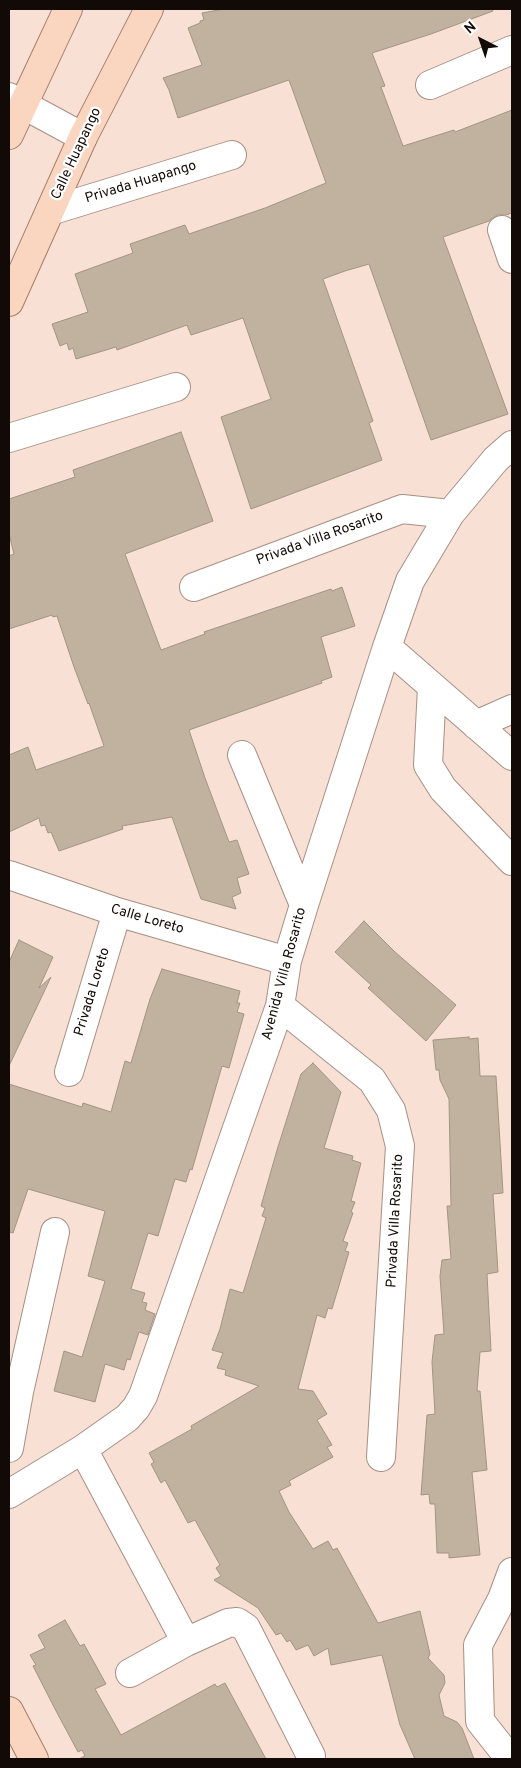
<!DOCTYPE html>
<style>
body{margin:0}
#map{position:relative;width:521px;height:1768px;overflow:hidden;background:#f8e0d4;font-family:Overpass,sans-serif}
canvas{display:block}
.frame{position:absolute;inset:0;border:10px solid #120a07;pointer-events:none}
.north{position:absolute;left:456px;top:15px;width:50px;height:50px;-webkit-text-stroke:4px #fff;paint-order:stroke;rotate:319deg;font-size:14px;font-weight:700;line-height:20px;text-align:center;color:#120a07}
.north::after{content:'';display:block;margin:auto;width:18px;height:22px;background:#120a07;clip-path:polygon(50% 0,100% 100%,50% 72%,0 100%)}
</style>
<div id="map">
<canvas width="521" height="1768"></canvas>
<div class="frame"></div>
<div class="north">N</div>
</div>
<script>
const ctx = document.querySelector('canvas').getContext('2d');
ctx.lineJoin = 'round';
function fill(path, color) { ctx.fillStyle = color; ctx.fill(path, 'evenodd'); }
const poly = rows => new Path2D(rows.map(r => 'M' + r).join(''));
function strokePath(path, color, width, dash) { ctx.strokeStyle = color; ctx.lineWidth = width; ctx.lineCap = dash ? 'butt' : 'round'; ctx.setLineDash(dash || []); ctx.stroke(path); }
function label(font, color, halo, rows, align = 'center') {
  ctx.font = font + ' Overpass,sans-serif'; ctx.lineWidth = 4.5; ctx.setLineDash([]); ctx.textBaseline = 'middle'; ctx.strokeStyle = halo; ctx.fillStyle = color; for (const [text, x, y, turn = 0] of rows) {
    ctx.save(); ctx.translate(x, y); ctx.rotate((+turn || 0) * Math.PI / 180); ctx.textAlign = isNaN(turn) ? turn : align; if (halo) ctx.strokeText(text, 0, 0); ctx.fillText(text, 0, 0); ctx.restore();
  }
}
const building = poly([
 [224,9,492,9,493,11,431,34,372,53,385,86,381,87,403,146,454,130,455,132,512,110,512,213,506,215,497,215,489,221,443,237,508,414,431,440,369,264,345,271,323,279,373,421,369,423,382,460,251,509,221,417,271,399,243,318,191,335,187,325,117,350,116,347,76,359,73,348,69,350,67,343,60,346,52,324,88,312,75,274,133,253,130,244,185,225,189,234,265,208,326,183,289,80,178,118,169,90,163,78,202,65,188,28,200,23,200,21,204,20,202,13,224,9],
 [181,432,213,521,125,554,161,650,205,634,204,632,331,589,332,591,342,587,355,626,321,637,332,677,321,681,322,683,189,730,205,778,229,842,237,840,249,874,237,878,241,893,232,897,236,909,201,899,172,817,122,826,123,829,59,851,51,832,48,833,45,825,41,826,39,818,9,832,9,755,28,747,36,770,104,746,89,703,88,704,74,667,57,616,53,617,52,615,9,629,9,556,14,554,9,534,9,499,75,477,73,470,181,432],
 [364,921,395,952,456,1005,426,1041,368,988,371,985,335,952,364,921],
 [19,940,53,957,39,988,51,977,9,1066,9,962,19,940],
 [162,969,240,991,237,1003,240,1003,237,1012,244,1014,229,1068,222,1066,192,1170,190,1169,186,1182,175,1179,158,1236,148,1233,131,1289,145,1293,142,1302,147,1303,145,1310,155,1314,148,1335,139,1332,130,1360,127,1359,124,1370,105,1364,95,1402,54,1391,64,1351,82,1357,105,1281,88,1276,105,1211,28,1189,13,1233,9,1232,9,1084,82,1107,83,1103,111,1112,125,1061,131,1063,150,999,162,969],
 [469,1037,469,1039,478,1038,480,1076,496,1076,503,1193,493,1194,498,1272,487,1274,491,1351,480,1352,477,1391,480,1391,487,1470,472,1472,480,1555,449,1558,449,1553,437,1553,435,1504,430,1504,429,1494,421,1495,427,1415,435,1414,432,1362,435,1335,444,1334,440,1276,442,1260,451,1259,447,1206,451,1206,449,1099,440,1080,439,1070,436,1070,433,1040,469,1037],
 [313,1063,341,1092,324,1148,353,1156,352,1160,361,1163,351,1201,355,1202,351,1212,353,1213,343,1241,348,1243,345,1251,349,1252,332,1309,328,1308,325,1318,317,1315,298,1389,313,1391,327,1414,317,1420,332,1445,327,1447,333,1457,289,1481,291,1485,279,1491,289,1512,313,1549,328,1541,333,1550,337,1548,378,1623,420,1611,430,1654,428,1658,444,1675,445,1683,439,1695,444,1716,457,1722,462,1728,474,1759,415,1759,400,1725,382,1655,331,1665,328,1648,314,1656,308,1645,296,1650,290,1640,287,1642,281,1633,276,1635,258,1608,214,1580,221,1576,216,1568,220,1565,195,1520,188,1523,165,1480,161,1483,151,1464,154,1462,149,1453,192,1429,191,1426,259,1386,225,1375,226,1370,217,1368,223,1353,212,1350,220,1329,230,1289,243,1293,266,1218,262,1216,265,1208,261,1206,277,1150,301,1074,313,1063],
 [65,1620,80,1646,84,1644,106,1684,95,1689,121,1735,215,1684,217,1687,225,1683,266,1759,79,1759,85,1756,82,1750,78,1752,55,1709,33,1666,36,1665,30,1655,45,1648,38,1635,65,1620]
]);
const minor = poly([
 [430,85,512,50],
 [9,97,83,137],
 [50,211,232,155],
 [502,230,512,259],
 [9,438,176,387],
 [194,587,402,509,450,514],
 [387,647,512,756],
 [432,687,428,765,443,789,512,861],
 [476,725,512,709],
 [242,755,304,905],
 [9,875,117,912,287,961],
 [280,1006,372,1080,391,1110,400,1146,381,1457],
 [69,1072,117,912],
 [9,1448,19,1392,55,1232],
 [83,1449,186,1642],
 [9,1494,83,1449,127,1418,136,1408,143,1396,280,1006,287,961,304,905,387,647,410,581,450,514,496,459,512,445],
 [130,1673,186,1642,228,1623,237,1622,246,1628,311,1756],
 [510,1759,480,1721,478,1645,502,1599,512,1572]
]);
const major = poly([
 [9,135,68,9],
 [9,302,83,137,149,9],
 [9,1711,34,1759]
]);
const streetNames = [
 ["Calle Huapango",77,154,-65],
 ["Privada Huapango",141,183,-17],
 ["Privada Villa Rosarito",320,539,-20],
 ["Calle Loreto",147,920,16],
 ["Avenida Villa Rosarito",285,974,-75],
 ["Privada Loreto",93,992,-73],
 ["Privada Villa Rosarito",396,1221,-87]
];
fill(building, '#c1b19f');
strokePath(building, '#a39482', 1);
strokePath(minor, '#a69085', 30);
strokePath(major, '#a67c65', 30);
strokePath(minor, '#fff', 28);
strokePath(major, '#fad6c1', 28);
label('14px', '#120a07', '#fff', streetNames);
</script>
